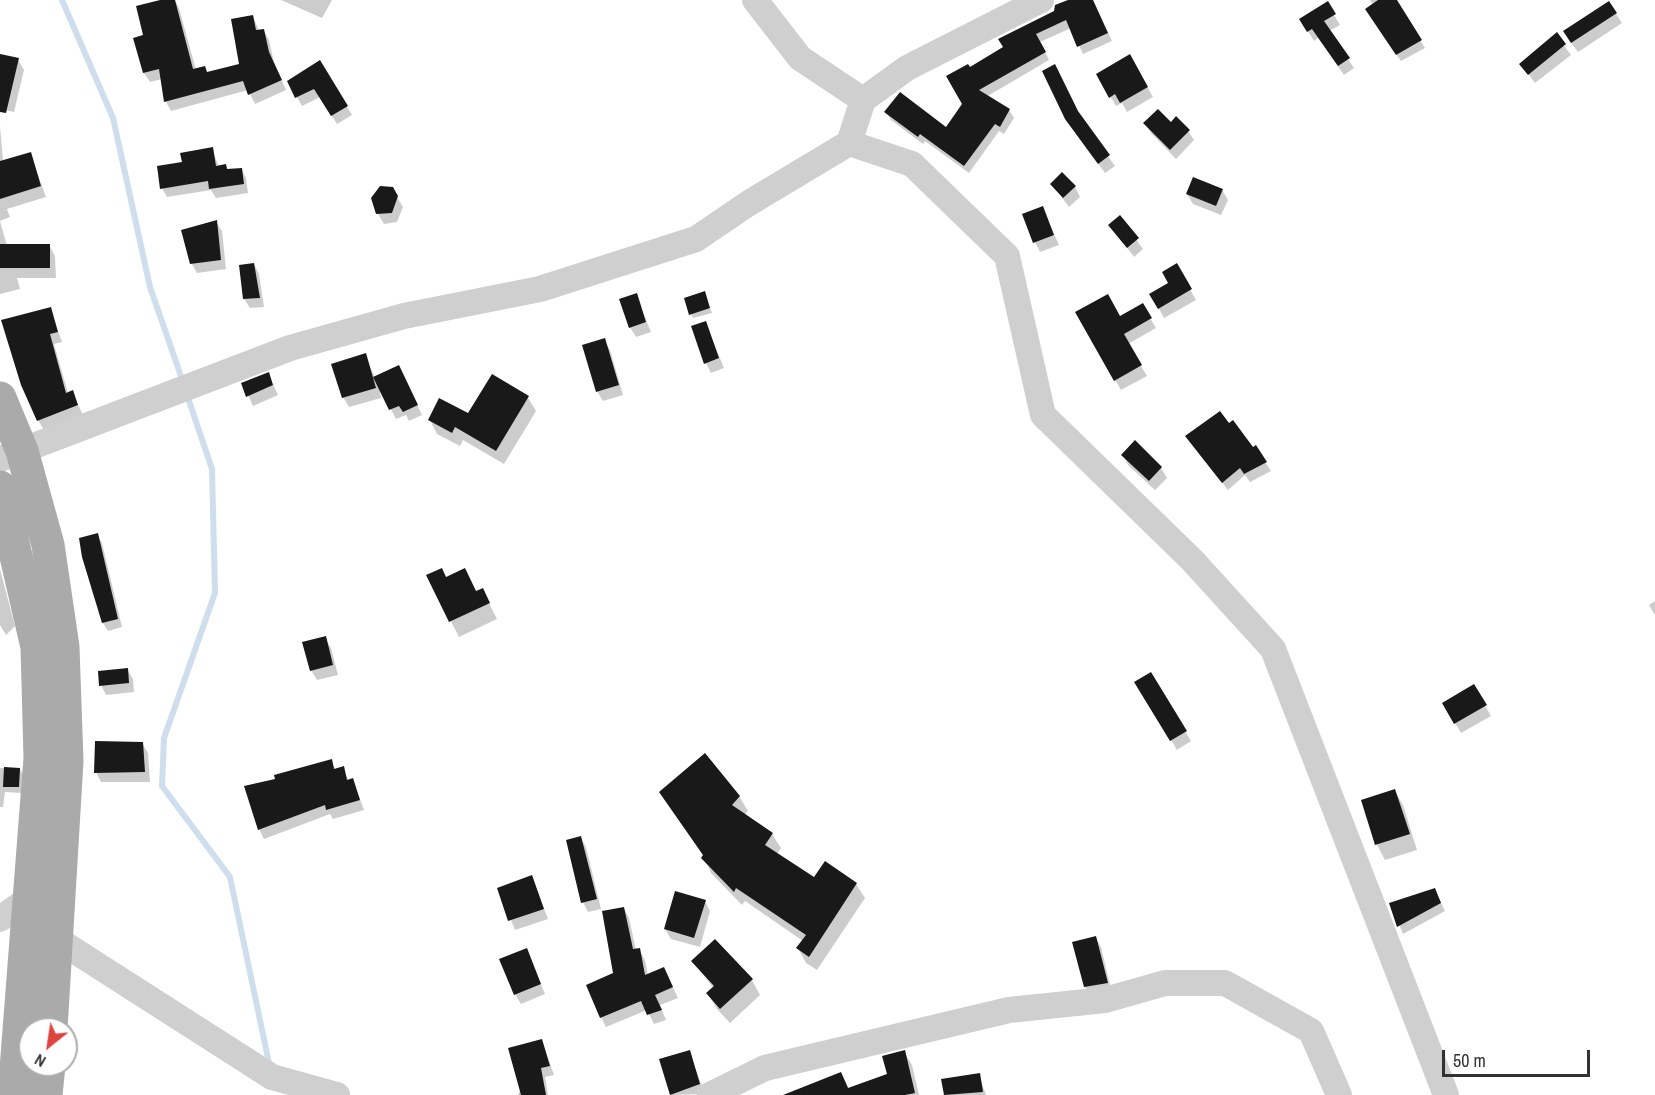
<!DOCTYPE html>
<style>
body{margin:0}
#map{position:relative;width:1655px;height:1095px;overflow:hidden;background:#fff;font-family:"Archivo Narrow",sans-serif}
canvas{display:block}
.north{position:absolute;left:18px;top:1017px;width:60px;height:60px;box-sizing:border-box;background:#fff;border:2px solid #adadad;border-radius:50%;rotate:210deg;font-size:16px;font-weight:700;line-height:24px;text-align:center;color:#323232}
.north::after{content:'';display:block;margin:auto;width:21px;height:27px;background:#de4440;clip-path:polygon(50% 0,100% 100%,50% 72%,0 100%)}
.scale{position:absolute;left:1442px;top:1050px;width:148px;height:27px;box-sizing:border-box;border:3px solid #323232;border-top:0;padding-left:8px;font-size:18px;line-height:21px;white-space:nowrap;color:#323232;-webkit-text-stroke:4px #fff;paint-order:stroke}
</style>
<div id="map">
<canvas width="1655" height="1095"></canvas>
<div class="north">N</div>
<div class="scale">50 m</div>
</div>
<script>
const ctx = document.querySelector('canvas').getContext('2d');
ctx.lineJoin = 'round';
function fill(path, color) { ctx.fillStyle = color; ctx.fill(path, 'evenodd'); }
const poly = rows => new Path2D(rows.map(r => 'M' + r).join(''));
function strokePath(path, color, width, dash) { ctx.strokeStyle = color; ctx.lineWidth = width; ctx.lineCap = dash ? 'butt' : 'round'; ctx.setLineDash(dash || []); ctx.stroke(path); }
const shadow = poly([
 [166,0,175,0,179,8,196,70,208,73,241,65,253,16,259,31,263,30,269,40,274,63,286,90,255,104,248,90,171,111,166,102,162,79,150,82,144,73,145,36],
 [281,0,332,0,322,18],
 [1071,0,1093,0,1112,41,1083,54,1071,28,1040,42,1049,60,986,97,1009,110,1014,118,1004,134,999,131,969,173,925,141,923,144,891,120,886,112,946,129,964,104,969,69,1005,48],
 [1370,0,1396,0,1425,48,1401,61,1371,17,1373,5],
 [1327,3,1340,25,1329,31,1354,68,1344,75,1318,38,1314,41,1301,20],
 [1609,3,1622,23,1578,52,1570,41],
 [1556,35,1571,55,1535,83,1521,64],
 [0,56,18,60,24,70,14,112,0,109],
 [1130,56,1153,97,1127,112,1122,103,1116,106,1098,74],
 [319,62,352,115,337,124,320,97,302,106,297,97],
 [1079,116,1115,166,1105,173,1073,129],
 [1145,123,1171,124,1188,131,1194,140,1176,159,1151,133],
 [0,126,3,161,30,153,46,197,7,209,10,217,0,221,7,246,49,245,55,256,56,278,17,278,20,289,0,294],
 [212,149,219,167,226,166,229,171,241,169,246,178,248,193,216,198,211,190,167,197,162,188,184,163],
 [1052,184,1075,187,1080,197,1069,207],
 [392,189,403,207,397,222,384,224,378,214],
 [1222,190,1228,200,1221,215,1193,204,1187,194],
 [1042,207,1059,245,1040,252,1035,242],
 [1120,217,1143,249,1134,257,1110,225],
 [216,222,222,231,226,269,197,273,192,264],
 [254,264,259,274,264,307,250,308,244,299],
 [1177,266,1196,300,1164,318,1151,294,1170,283],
 [704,293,712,313,693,318,691,314],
 [636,295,651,332,636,337,630,327],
 [1142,305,1156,328,1128,344,1147,376,1121,390,1077,313,1120,318],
 [50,309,62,342,54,344,68,393,72,392,83,415,44,430,38,420],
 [705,322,724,368,711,373,706,363],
 [604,340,610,350,623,395,603,401,597,391],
 [365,355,375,378,404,377,422,415,409,421,406,415,396,419,379,386,381,398,349,407,343,397],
 [268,374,278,395,253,406,243,384],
 [528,398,536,411,504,464,463,440,460,446,437,434,430,420,469,415],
 [1192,444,1255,447,1271,471,1250,482,1245,475,1228,490],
 [1123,455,1161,468,1167,478,1155,490,1128,465],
 [97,535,102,543,122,627,108,631,103,623],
 [0,569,15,626,6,635,0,625],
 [465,570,477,593,482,590,497,619,459,637,428,576,446,578],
 [1655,601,1655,615,1649,605],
 [325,638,331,648,338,675,317,680,311,670],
 [127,669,133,679,134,692,106,695,101,685],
 [1150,674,1191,741,1177,750,1137,682],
 [1474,686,1491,716,1461,733,1444,704],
 [142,743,148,753,150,782,101,782,96,772],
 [331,761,336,770,343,768,349,781,353,780,364,810,333,819,330,814,264,839,259,829],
 [0,768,20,769,23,775,22,793,5,792,3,807,0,807],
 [1394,790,1403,805,1417,850,1385,860,1377,845,1362,801],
 [661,792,739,796,748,811,744,815,772,834,781,848,777,854,814,879,856,884,865,898,817,970,806,963,798,948,803,941,745,901,742,905,711,873,704,857],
 [580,837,586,847,601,909,588,912,583,902],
 [532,877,548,919,515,930,499,889],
 [1439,898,1445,911,1403,934,1391,904],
 [705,901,710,911,700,947,671,939,665,929],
 [624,909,629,918,636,950,639,950,645,960,648,976,664,969,678,998,660,1005,666,1020,654,1024,647,1010,606,1027,601,1017,615,974],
 [1096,938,1101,947,1112,993,1091,996,1085,987],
 [715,941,752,980,760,995,730,1023,717,1009,708,994,714,989,693,961],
 [526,950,545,994,521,1004,515,994],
 [542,1041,554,1075,545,1077,548,1095,518,1095],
 [689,1052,705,1094,672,1095,661,1060],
 [904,1052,912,1065,919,1095,815,1095,841,1073,849,1089,889,1075],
 [979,1075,986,1095,945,1095,943,1080]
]);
const stream = poly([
 [62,0,113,118,150,287,183,382],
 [187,395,212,469,215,593,164,738,162,786,230,877,270,1068]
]);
const building = poly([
 [160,0,175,0,193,69,205,66,207,72,239,64,231,19,253,15,256,30,264,29,269,52,282,80,248,95,243,81,164,102,159,69,143,73,133,38,143,35,136,6],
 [1068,0,1093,0,1108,33,1077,47,1066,20,1036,34,1046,52,979,90,1010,109,1000,127,995,124,964,166,920,134,918,137,884,112,900,92,946,127,962,104,946,76,968,64,970,67,1003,47,998,39,1054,11,1055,5],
 [1378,0,1397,0,1422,40,1396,55,1365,9],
 [1328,1,1336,14,1324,21,1350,58,1338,66,1312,29,1307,32,1299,19],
 [1609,1,1617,13,1571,43,1563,31],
 [1557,32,1566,44,1528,75,1519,64],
 [0,54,19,58,6,113,0,112],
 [1130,54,1148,87,1120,103,1115,94,1109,98,1096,74],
 [320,60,348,106,331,116,314,89,295,98,287,81],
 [1055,64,1078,111,1110,155,1098,164,1065,119,1042,71],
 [1158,109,1171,122,1176,116,1190,130,1170,150,1143,123],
 [213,147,216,166,226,164,227,169,242,168,244,184,209,189,208,181,160,189,157,166,182,162,180,153],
 [31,152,41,186,0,199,0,161],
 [1062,172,1076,186,1063,198,1050,184],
 [1193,177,1223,189,1216,206,1186,194],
 [380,186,393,187,398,196,392,213,376,214,371,198],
 [1043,206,1054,235,1033,243,1022,214],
 [1120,215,1139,238,1127,248,1108,225],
 [217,220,221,260,190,264,181,230],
 [0,244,50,244,50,268,0,268],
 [254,263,260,298,243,299,239,265],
 [1177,263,1192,289,1158,309,1149,294,1168,283,1162,272],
 [705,291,710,308,689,315,684,298],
 [637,293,646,322,629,328,619,299],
 [1108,294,1120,316,1143,303,1152,318,1124,334,1142,365,1114,381,1075,312],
 [51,307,58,332,50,334,66,393,73,390,78,405,37,421,21,385,1,320],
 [706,321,719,358,704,364,691,326],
 [605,338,619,385,596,392,582,345],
 [366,353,376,388,342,398,331,364],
 [399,365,418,405,403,412,399,406,389,410,373,377],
 [269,372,273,385,246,397,241,383],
 [492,374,529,396,496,451,455,427,452,433,428,420,439,398,468,413],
 [1220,411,1229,423,1233,420,1253,447,1256,445,1267,462,1244,474,1240,468,1222,483,1185,436],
 [1135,440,1162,467,1149,481,1121,455],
 [98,533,118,619,102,623,82,557,79,538],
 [442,568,446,577,465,568,476,591,483,588,490,603,449,622,426,575],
 [326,636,333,665,310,671,302,642],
 [128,668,129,683,99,686,98,671],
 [1151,672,1187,731,1170,741,1134,682],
 [1474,684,1487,705,1454,724,1442,703],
 [95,741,143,742,145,772,94,773],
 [705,753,740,796,732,805,773,833,765,845,814,877,825,861,857,883,809,957,796,948,806,935,736,888,734,892,701,858,703,855,659,792],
 [332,759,334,769,344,766,347,780,353,778,360,800,326,810,325,805,258,830,244,786,275,779,274,775],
 [4,767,20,768,19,787,3,787],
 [1395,789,1410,834,1375,845,1361,800],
 [581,836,597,899,581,903,566,840],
 [532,875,544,909,508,921,497,888],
 [1435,888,1441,903,1397,927,1389,903],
 [675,891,706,900,694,938,664,929],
 [624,907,633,949,640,948,645,975,664,967,673,987,655,995,662,1010,647,1015,641,1001,600,1018,586,985,613,973,602,911],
 [1096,936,1108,983,1084,987,1072,942],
 [715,939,753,979,720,1009,706,993,714,986,691,961],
 [527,948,541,984,514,995,499,959],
 [542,1039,550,1066,541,1068,546,1095,521,1095,508,1048],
 [690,1050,700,1084,670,1095,659,1059],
 [905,1050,915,1093,905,1095,783,1095,841,1072,848,1088,887,1074,882,1056],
 [980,1073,983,1092,944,1095,941,1079]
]);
const minor = poly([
 [755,0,800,58,863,100],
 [849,143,863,100,907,68,1041,0],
 [0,459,290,348,404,316,540,289,696,239,749,203,849,143,912,164,1007,256,1043,415,1192,560,1273,649,1446,1095],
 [0,919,28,899],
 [58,940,272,1077,337,1095],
 [710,1095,765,1068,1009,1010,1105,1000,1165,983,1225,983,1311,1031,1339,1095]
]);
const major = poly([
 [0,398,22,451,48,545,63,647,67,761,51,1029],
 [0,487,37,647,40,758,14,1095],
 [46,1095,49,1065]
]);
fill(shadow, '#0003');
strokePath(stream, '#cfdeec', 6);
fill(building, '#191919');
strokePath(minor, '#cfcfcf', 26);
strokePath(major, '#aaa', 33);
</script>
